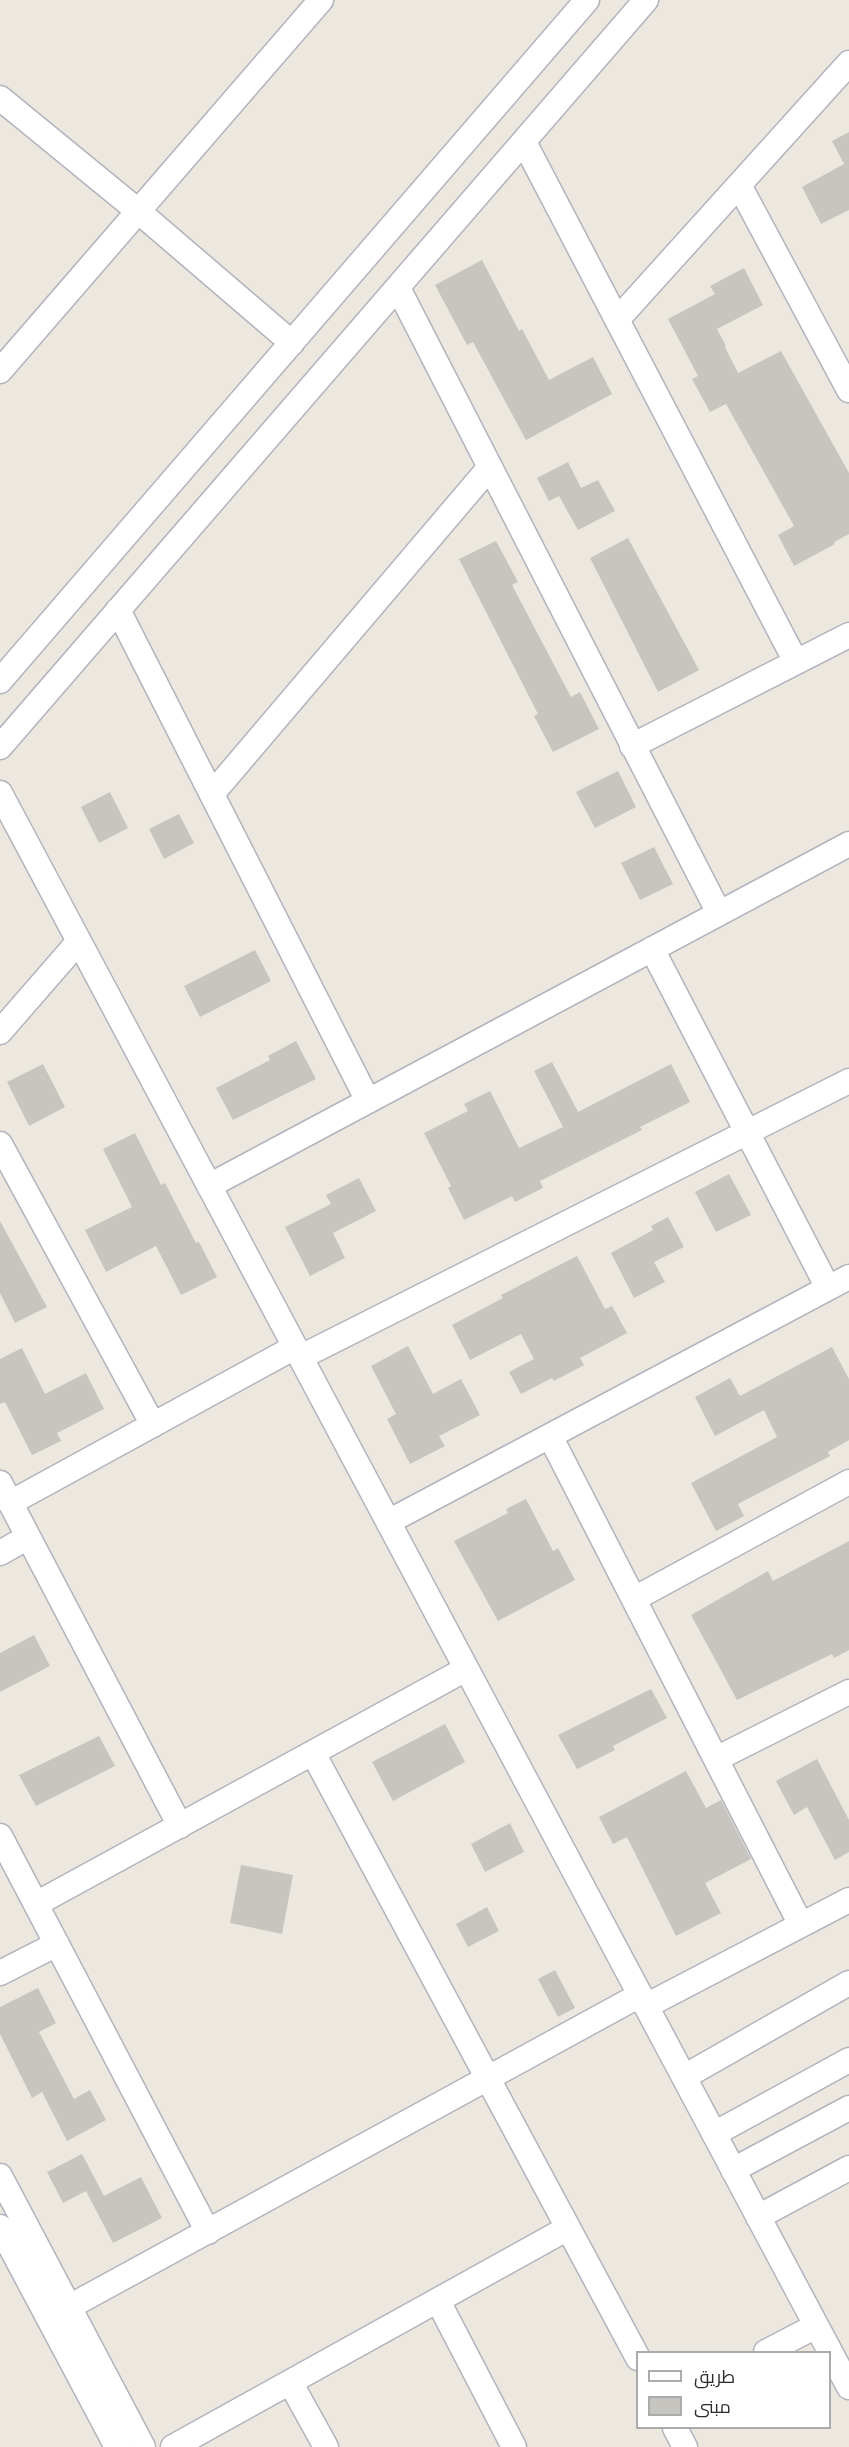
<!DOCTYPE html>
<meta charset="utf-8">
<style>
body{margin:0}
#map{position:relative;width:849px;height:2447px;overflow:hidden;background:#ece8df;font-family:Jost,Cairo,sans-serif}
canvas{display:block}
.legend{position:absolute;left:636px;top:2351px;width:195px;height:78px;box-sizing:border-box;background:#fff;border:2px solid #ababab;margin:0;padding:8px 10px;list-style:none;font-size:18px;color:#2c2c2c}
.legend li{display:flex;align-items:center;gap:12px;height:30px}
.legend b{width:30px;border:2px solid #ababab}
</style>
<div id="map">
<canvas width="849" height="2447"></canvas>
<ul class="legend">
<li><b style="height:8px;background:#fff"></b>طريق</li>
<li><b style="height:16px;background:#c7c5bf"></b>مبنى</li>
</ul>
</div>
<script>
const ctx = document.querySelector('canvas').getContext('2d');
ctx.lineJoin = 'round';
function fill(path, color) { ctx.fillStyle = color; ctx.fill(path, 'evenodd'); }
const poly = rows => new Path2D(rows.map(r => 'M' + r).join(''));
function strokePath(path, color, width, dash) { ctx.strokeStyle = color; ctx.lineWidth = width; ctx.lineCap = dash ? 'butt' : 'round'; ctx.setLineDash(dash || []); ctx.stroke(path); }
const building = poly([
 [849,132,849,210,821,224,802,187,844,164,832,141],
 [482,260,519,331,522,329,549,380,593,357,612,394,526,440,473,342,467,345,435,285],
 [744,268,763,305,717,329,726,346,725,347,738,373,781,351,849,473,849,534,834,542,835,544,794,566,778,535,794,526,726,404,710,412,692,379,698,376,668,319,715,294,710,286],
 [568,462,581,488,598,480,615,511,578,530,559,496,549,501,537,478],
 [628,538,699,670,658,692,590,558],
 [496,541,518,582,512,585,571,697,580,692,599,729,553,752,534,716,538,714,459,559],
 [618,771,636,807,595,828,576,792],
 [110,792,128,828,99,843,81,807],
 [179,814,194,843,164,859,149,829],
 [654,847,673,884,640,900,621,863],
 [255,950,271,981,200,1017,184,986],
 [296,1041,316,1079,233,1120,216,1088,270,1060,268,1056],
 [552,1062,578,1112,671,1064,690,1102,640,1127,642,1130,540,1181,543,1188,515,1202,512,1196,464,1220,448,1188,451,1186,424,1133,468,1111,464,1104,490,1091,519,1148,563,1127,534,1071],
 [43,1064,65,1107,29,1126,7,1082],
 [135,1133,161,1185,165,1183,196,1243,199,1242,217,1277,181,1295,156,1246,106,1272,85,1230,132,1207,103,1149],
 [729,1174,751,1215,716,1232,695,1192],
 [359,1178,376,1211,333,1233,345,1258,310,1276,285,1227,331,1204,326,1195],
 [668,1217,684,1247,654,1262,665,1282,634,1298,611,1253,653,1230,651,1226],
 [0,1221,47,1307,15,1323,0,1293],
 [577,1256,605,1309,612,1306,627,1333,580,1358,584,1365,554,1381,552,1378,521,1394,509,1372,534,1359,521,1334,470,1360,452,1325,503,1298,501,1295],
 [408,1346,433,1394,461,1379,480,1415,439,1436,445,1446,410,1464,387,1419,396,1414,371,1366],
 [832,1347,849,1379,849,1440,828,1452,830,1456,738,1504,744,1516,716,1531,691,1483,777,1437,764,1410,715,1436,695,1397,730,1378,740,1396],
 [22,1348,45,1394,86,1373,104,1409,57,1433,61,1441,32,1455,5,1402,0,1404,0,1359],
 [526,1499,553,1551,558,1548,575,1580,498,1621,454,1541,508,1513,506,1509],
 [849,1541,849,1650,834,1658,832,1654,737,1700,691,1615,768,1571,773,1581],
 [34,1635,50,1666,0,1692,0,1653],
 [651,1689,667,1718,613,1746,615,1750,577,1769,558,1735],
 [445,1724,465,1762,393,1801,372,1762],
 [99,1736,115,1766,36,1806,19,1775],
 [817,1759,849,1820,849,1852,835,1860,807,1807,794,1815,776,1781],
 [686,1771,706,1808,721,1800,751,1859,705,1883,721,1913,676,1936,627,1837,613,1844,599,1817],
 [510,1823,524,1852,485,1872,471,1844],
 [241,1865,293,1875,282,1934,230,1923],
 [487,1907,499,1931,468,1947,456,1924],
 [555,1970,575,2008,558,2017,538,1979],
 [38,1988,56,2023,39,2032,74,2099,90,2090,106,2120,67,2141,42,2092,32,2098,0,2034,0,2007],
 [82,2154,104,2196,141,2177,162,2218,113,2243,86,2191,63,2203,47,2172]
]);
const minor = poly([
 [0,98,138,211,292,343],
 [524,142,796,662],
 [739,185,849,390],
 [398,288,719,913],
 [617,320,849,63],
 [0,371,321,0],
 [118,610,368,1101],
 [0,681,587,0],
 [632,746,849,635],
 [0,747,646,0],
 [0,793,849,2387],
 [212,794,490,467],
 [652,949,828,1288],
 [0,1032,79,941],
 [0,1144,153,1425],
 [209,1186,849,844],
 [301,1357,849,1081],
 [550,1436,801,1925],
 [0,1483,180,1826],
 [10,1503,295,1347],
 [388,1522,849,1277],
 [0,1553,28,1537],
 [634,1599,849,1482],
 [313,1753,638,2358],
 [716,1759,849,1692],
 [0,1836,208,2232],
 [36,1904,466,1669],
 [0,1973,57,1944],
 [646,2006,849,1900],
 [684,2077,849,1983],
 [714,2134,849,2060],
 [733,2170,849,2108],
 [0,2176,143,2447],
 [758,2217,849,2168],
 [0,2227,117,2447],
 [438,2301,514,2447],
 [69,2307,640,1995],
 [766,2352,816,2326],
 [290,2382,326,2447],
 [675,2428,685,2447],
 [173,2447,568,2228]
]);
fill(building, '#c7c5bf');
strokePath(minor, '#b3b3be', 27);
strokePath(minor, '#fff', 24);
</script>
